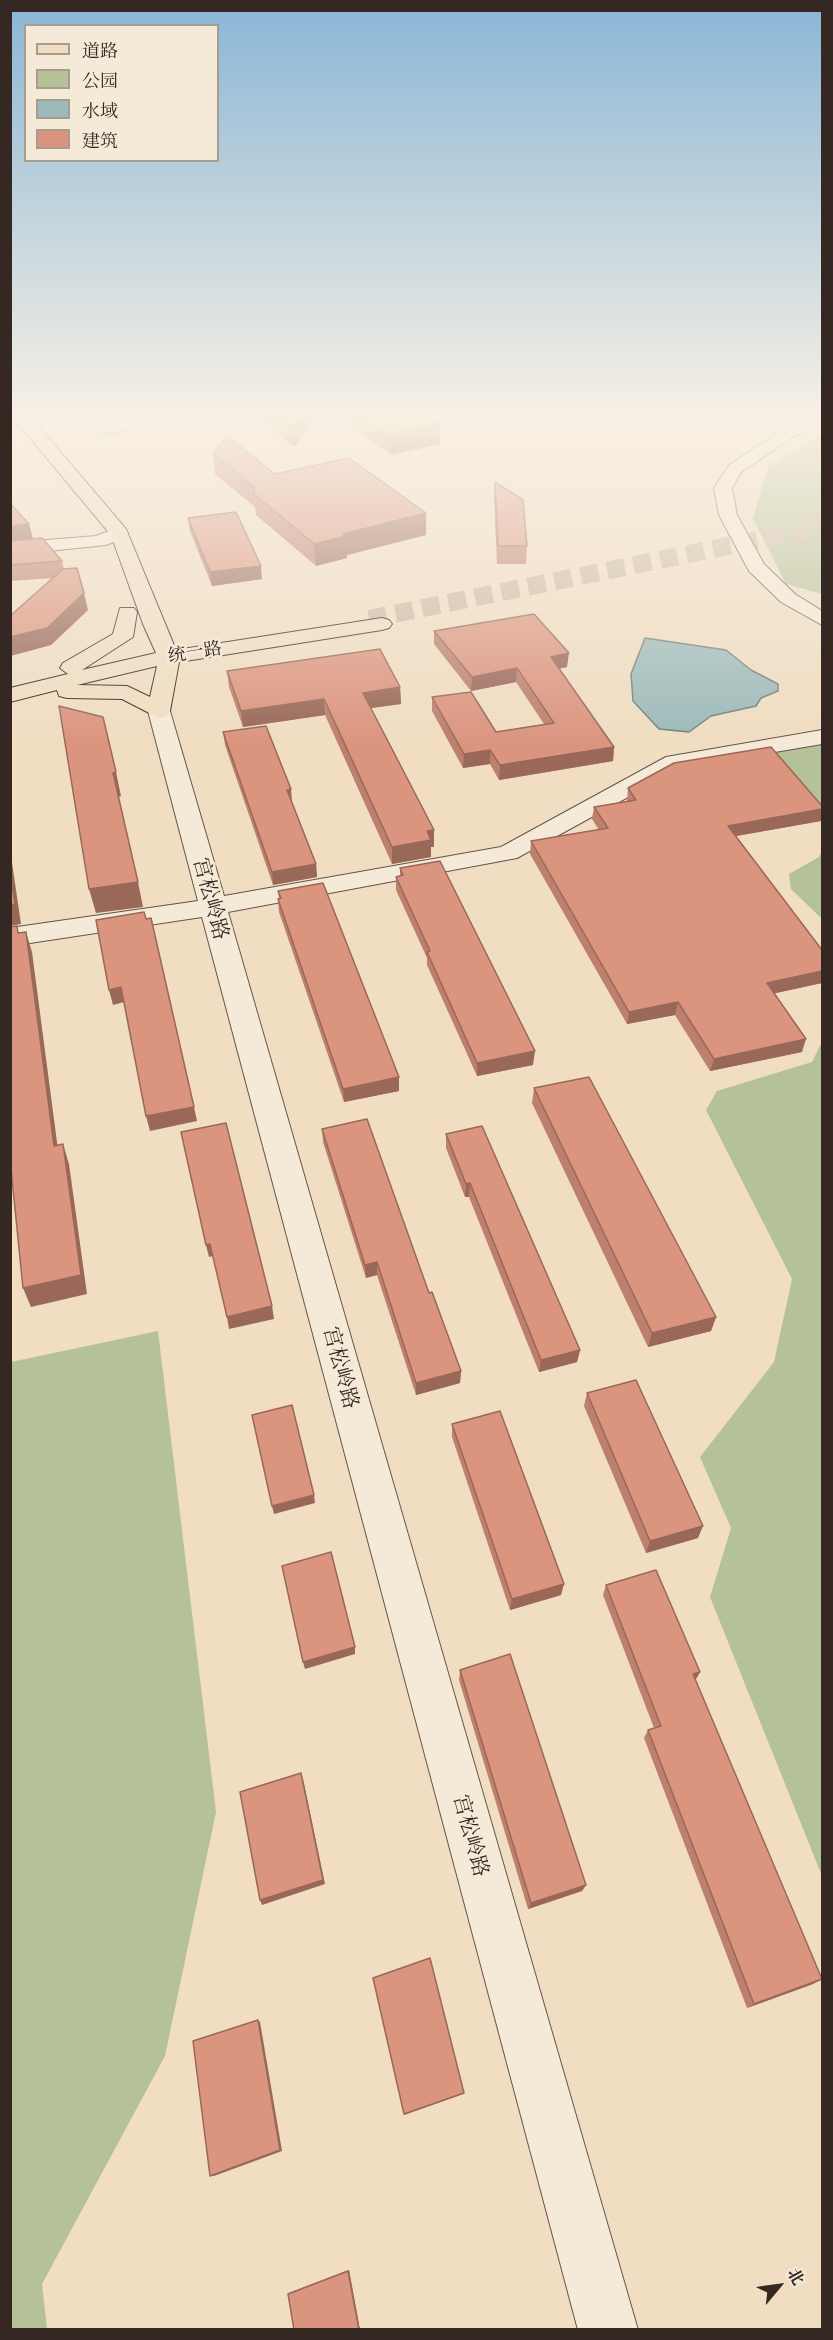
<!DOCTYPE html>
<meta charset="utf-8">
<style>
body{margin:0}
#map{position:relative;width:833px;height:2340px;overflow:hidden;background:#f0ddc2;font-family:"Old Standard TT","Noto Serif SC",serif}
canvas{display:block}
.frame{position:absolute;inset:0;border:12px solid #352822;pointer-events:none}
.legend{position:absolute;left:24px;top:24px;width:195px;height:138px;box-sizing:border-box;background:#f5e9d7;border:2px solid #a89c8f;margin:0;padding:8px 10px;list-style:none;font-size:18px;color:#352822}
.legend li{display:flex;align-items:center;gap:12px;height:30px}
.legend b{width:30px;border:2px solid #a89c8f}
.north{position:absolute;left:749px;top:2256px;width:60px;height:60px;-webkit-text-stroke:4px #f5e9d7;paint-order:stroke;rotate:61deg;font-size:16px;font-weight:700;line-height:24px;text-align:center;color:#352822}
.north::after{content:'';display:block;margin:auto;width:21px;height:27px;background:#352822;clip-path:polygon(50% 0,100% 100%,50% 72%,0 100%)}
</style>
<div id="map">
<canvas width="833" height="2340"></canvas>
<div class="frame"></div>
<ul class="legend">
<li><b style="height:8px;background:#f0ddc2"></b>道路</li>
<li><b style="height:16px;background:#b5c297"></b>公园</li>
<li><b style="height:16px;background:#9cbaba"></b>水域</li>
<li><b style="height:16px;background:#db957f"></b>建筑</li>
</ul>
<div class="north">北</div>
</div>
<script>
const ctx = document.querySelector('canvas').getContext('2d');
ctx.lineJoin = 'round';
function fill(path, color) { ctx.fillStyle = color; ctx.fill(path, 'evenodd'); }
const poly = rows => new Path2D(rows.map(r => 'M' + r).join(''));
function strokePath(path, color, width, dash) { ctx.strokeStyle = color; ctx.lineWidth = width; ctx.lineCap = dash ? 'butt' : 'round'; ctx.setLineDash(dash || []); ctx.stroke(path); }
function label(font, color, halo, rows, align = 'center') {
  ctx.font = font + ' "Old Standard TT","Noto Serif SC",serif'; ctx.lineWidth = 5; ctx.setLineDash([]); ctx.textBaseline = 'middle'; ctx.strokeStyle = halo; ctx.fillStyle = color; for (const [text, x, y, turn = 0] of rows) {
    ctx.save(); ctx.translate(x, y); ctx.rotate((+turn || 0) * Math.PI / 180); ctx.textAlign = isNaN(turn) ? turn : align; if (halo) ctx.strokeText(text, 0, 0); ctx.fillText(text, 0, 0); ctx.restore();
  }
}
const green = poly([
 [822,433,822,594,786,584,753,519,768,466],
 [822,744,822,812,774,752],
 [822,850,822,917,820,917,791,889,789,874,819,857],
 [822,1042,822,1876,710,1597,731,1528,700,1457,774,1362,792,1279,706,1110,717,1091,812,1062],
 [158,1331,216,1812,165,2056,42,2284,47,2329,11,2329,11,1362]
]);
const water = poly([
 [645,638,726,650,751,670,778,684,778,691,761,698,756,706,711,716,689,732,659,729,633,701,631,674,645,638]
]);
const majorTunnel = poly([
 [369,619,822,527]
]);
const minor = poly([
 [67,414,86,414,104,425,153,414,177,414,155,424,101,435,67,414],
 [822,414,822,424,794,436,741,472,732,488,737,515,764,564,795,594,822,611,822,625,781,602,749,571,719,515,714,488,729,465,782,430,822,414],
 [119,527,128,533,126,537,106,545,10,555,10,543,96,536,119,527],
 [159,704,167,706,170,711,224,896,501,847,666,757,822,730,822,744,681,768,517,858,228,912,638,2330,578,2330,202,917,10,946,10,928,198,901,148,711,151,706,159,704]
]);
const major = poly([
 [10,414,26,414,40,428,126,529,176,650,382,618,389,620,392,624,389,628,382,630,179,662,170,711,167,716,159,718,122,699,67,698,59,696,57,690,10,702,10,688,68,674,60,668,63,663,113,634,120,608,134,608,137,612,133,637,82,670,156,653,143,624,111,535,10,414],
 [157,666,150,697,127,686,77,685,157,666]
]);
const wall = poly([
 [251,414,318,414,294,447],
 [331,414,425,414,440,444,391,455],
 [213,453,275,474,426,535,347,555,347,558,316,566,256,515,255,507,215,474],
 [495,482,527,546,526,564,497,564,494,499],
 [10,503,29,524,33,539,62,561,64,569,88,610,51,645,10,656,10,616,54,578,10,581],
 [188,518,262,579,212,586,190,531],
 [434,631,567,667,559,669,614,747,613,761,499,780,490,764,463,768,432,711,432,697,496,732,544,724,516,682,471,691,434,644],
 [227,671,400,687,401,704,371,708,434,830,434,847,431,847,431,857,392,864,325,715,243,727,229,687],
 [223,732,292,802,316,864,317,877,273,885,225,745],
 [628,788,821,821,736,836,822,950,822,983,774,993,802,1052,710,1071,675,1015,627,1024,530,854,531,841,599,830,592,819,594,807,627,801],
 [400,868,533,1065,477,1076,427,965,427,958,396,890,396,877,400,876],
 [278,891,399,1091,344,1102,279,912,278,899,279,899],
 [534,1088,716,1317,711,1331,648,1347,532,1103],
 [322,1129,429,1293,461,1371,460,1383,416,1395,377,1275,366,1278,323,1142],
 [446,1134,580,1350,577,1362,539,1372,469,1197,465,1197,446,1148],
 [587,1393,698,1538,646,1553,584,1406],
 [452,1424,561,1595,510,1610,452,1437],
 [606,1585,700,1672,695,1680,813,1984,747,2008,644,1738,648,1730,654,1728,603,1595],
 [460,1670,586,1885,582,1891,528,1909,459,1680],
 [349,2270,360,2330,294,2330,288,2294,291,2292]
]);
const shadedWall = poly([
 [302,414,318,414,294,447,293,427],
 [440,424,440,444,391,455,390,435],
 [426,513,426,535,347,555,347,558,316,566,314,544,343,534],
 [29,524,33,539,10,541,10,526],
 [261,566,262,579,212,586,210,572],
 [84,593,88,610,51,645,10,656,10,637],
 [569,653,567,667,549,670,551,657],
 [517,668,516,682,471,691,472,677],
 [400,687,401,704,364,709,363,693],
 [324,699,325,715,243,727,241,711],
 [614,747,613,761,499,780,500,765],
 [490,750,490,764,463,768,464,754],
 [116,772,121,796,118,797,113,773],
 [291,789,292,802,287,790],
 [822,809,822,817,821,821,725,838,728,826],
 [434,830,434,847,431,847,431,857,392,864,392,847,427,831],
 [10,849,21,924,10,926],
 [316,864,317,877,273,885,272,872],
 [138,882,143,907,96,913,89,889],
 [26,932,32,952,60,1165,54,1146],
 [822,971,822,983,763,996,767,983],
 [121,987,124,1002,113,1005,109,990],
 [678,1002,675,1015,627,1024,629,1012],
 [806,1039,802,1052,710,1071,714,1059],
 [535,1051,533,1065,477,1076,477,1063],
 [399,1077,399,1091,344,1102,343,1089],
 [194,1107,197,1121,150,1131,146,1116],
 [63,1144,69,1164,87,1294,31,1307,23,1288],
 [470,1183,469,1197,465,1197,466,1184],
 [210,1244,213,1256,209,1257,206,1245],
 [377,1262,377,1275,366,1278,365,1265],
 [272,1306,274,1319,229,1329,227,1317],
 [716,1317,711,1331,648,1347,652,1333],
 [580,1350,577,1362,539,1372,541,1360],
 [461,1371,460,1383,416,1395,416,1383],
 [314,1495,315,1503,274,1514,272,1506],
 [703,1526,698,1538,646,1553,650,1541],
 [564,1584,561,1595,510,1610,512,1599],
 [355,1647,355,1654,305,1669,303,1662],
 [700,1672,695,1681,693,1674],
 [303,1779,325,1884,262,1905,260,1900],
 [586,1885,582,1891,528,1909,531,1903],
 [822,1979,813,1984,747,2008,754,2004],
 [258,2020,260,2022,282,2151,214,2176,210,2176],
 [464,2093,463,2094,404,2115,404,2114],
 [349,2270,360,2330,359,2330,348,2271]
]);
const building = poly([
 [276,414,302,414,293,427,276,414],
 [360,414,425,414,440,424,390,435,360,414],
 [227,436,275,474,349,458,426,513,343,534,346,536,314,544,254,494,254,487,213,453,227,436],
 [495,482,523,500,527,546,498,546,495,482],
 [10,503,29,524,10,526,10,503],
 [236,512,261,566,210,572,188,518,236,512],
 [42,538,62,561,10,565,10,541,42,538],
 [77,568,84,593,47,628,10,637,10,616,63,569,77,568],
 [534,614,569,653,551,657,614,747,500,765,490,750,464,754,432,697,471,692,496,732,554,723,517,668,472,677,434,631,534,614],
 [380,649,400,687,363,693,434,830,427,831,431,840,392,847,324,699,241,711,227,671,380,649],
 [59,706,103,717,116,772,113,773,138,882,89,889,59,706],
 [266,726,291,789,287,790,316,864,272,872,223,732,266,726],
 [771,747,822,806,822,809,728,826,822,950,822,971,767,983,806,1039,714,1059,678,1002,629,1012,531,841,608,828,594,807,636,800,628,788,674,763,771,747],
 [440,861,535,1051,477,1063,427,952,430,951,396,877,403,875,400,868,440,861],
 [10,873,15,904,10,905,10,873],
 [323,883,399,1077,343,1089,278,899,281,898,278,891,323,883],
 [144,912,146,919,151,918,194,1107,146,1116,121,987,109,990,96,920,144,912],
 [17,926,18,933,26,932,54,1146,63,1144,81,1275,23,1288,10,1159,10,927,17,926],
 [589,1077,716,1317,652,1333,534,1088,589,1077],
 [367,1119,429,1293,432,1292,461,1371,416,1383,377,1262,365,1265,322,1129,367,1119],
 [226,1123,272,1306,227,1317,210,1244,206,1245,181,1132,226,1123],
 [482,1126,580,1350,541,1360,470,1183,466,1184,446,1134,482,1126],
 [636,1380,703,1526,650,1541,587,1393,636,1380],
 [292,1405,314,1495,272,1506,252,1415,292,1405],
 [500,1411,564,1584,512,1599,452,1424,500,1411],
 [331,1552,355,1647,303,1662,282,1566,331,1552],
 [656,1570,700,1672,693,1674,822,1979,754,2004,648,1730,661,1726,606,1585,656,1570],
 [510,1654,586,1885,531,1903,460,1670,510,1654],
 [301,1773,323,1880,260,1900,240,1792,301,1773],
 [430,1958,464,2093,404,2114,373,1978,430,1958],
 [258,2020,280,2150,210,2176,193,2041,258,2020],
 [348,2271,359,2330,294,2330,288,2294,348,2271]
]);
const farStreetnames = [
 ["统一路",195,653,-9]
];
const streetNames = [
 ["宫松岭路",210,899,75],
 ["宫松岭路",340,1368,75],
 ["宫松岭路",470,1836,75]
];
fill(green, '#b5c297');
fill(water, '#9cbaba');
strokePath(water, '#73807d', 1.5);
strokePath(majorTunnel, '#cbb9a2', 18, [18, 9]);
strokePath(minor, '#64554a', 2);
strokePath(major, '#352822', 2);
fill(minor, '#f5e9d7');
fill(major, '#f0ddc2');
fill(wall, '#bc806d');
fill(shadedWall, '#996859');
fill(building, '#db957f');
strokePath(building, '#996859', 1.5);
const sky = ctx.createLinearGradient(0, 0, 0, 742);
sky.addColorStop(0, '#89b6d6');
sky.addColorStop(0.56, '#f8f0e4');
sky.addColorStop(1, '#f8f0e400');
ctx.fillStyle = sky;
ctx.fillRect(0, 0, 833, 742);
label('18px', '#352822', '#f5e9d7', farStreetnames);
label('21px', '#352822', '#f5e9d7', streetNames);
</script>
